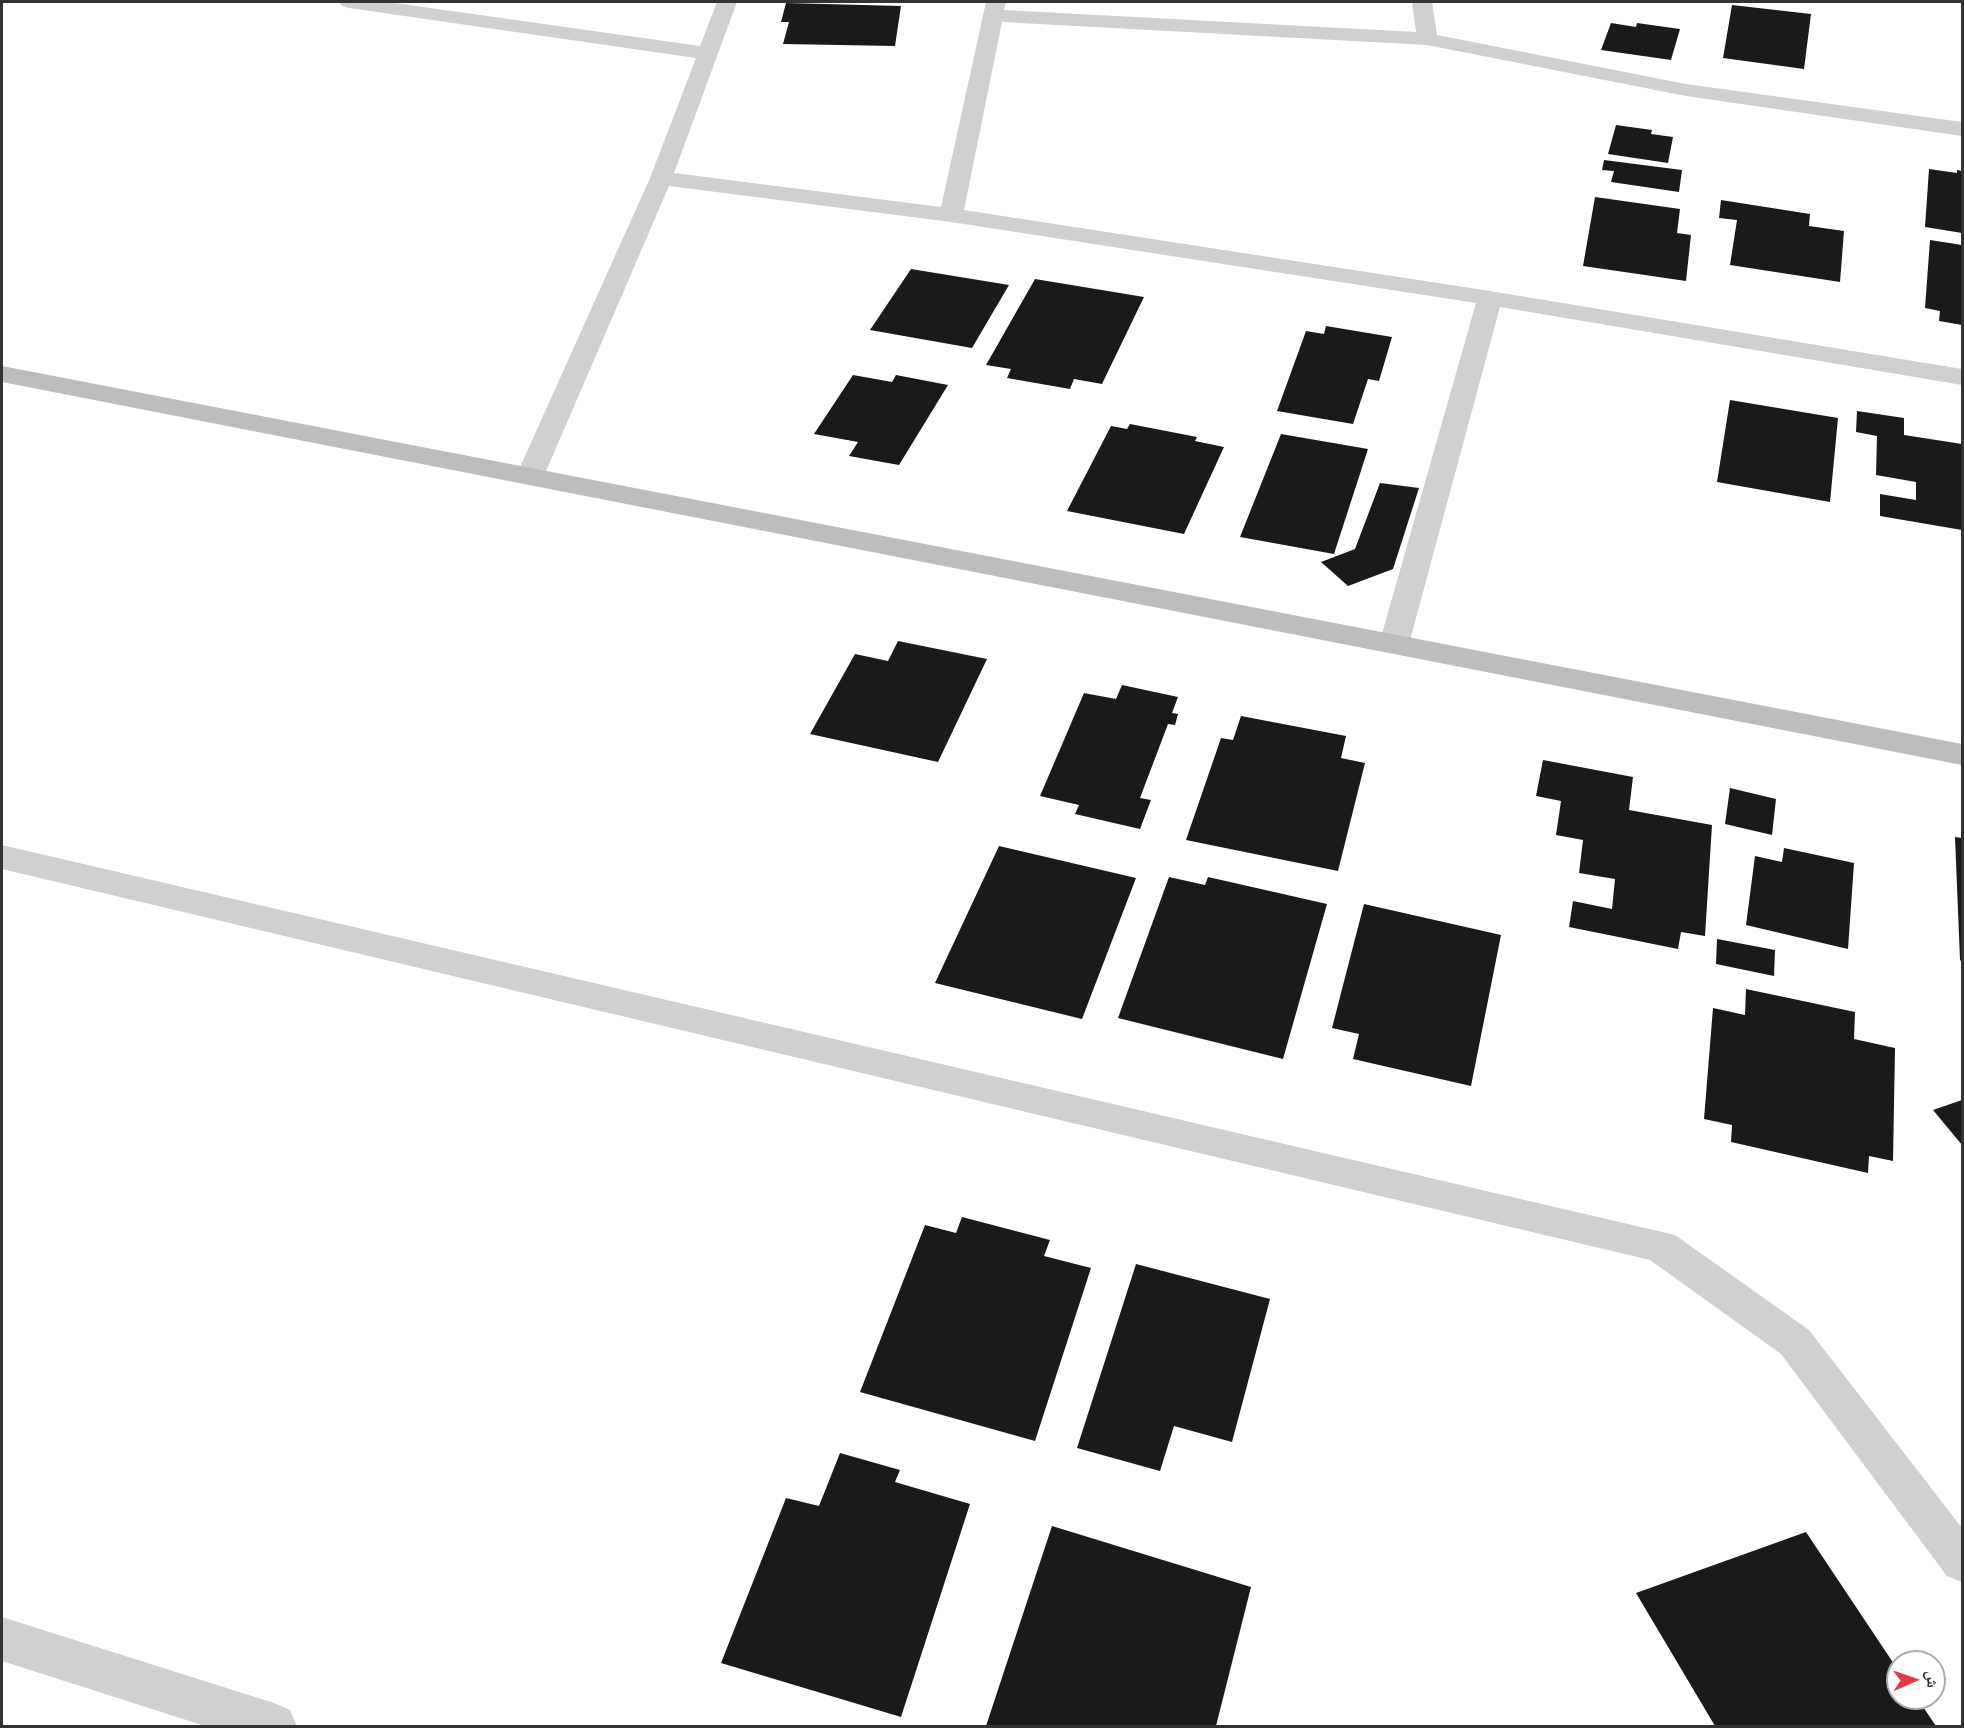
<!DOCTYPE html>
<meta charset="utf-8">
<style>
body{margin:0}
#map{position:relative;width:1964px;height:1728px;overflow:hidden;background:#fff;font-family:"Public Sans","Noto Naskh Arabic",sans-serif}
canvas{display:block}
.frame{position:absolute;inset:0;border:3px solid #333;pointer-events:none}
.north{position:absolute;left:1886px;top:1650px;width:60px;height:60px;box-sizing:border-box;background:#fff;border:2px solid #adadad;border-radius:50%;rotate:88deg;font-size:16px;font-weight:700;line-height:24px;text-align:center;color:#333}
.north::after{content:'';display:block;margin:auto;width:21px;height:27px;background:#e63946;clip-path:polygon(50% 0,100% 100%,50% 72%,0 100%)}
</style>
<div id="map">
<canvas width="1964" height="1728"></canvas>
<div class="frame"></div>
<div class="north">ش</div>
</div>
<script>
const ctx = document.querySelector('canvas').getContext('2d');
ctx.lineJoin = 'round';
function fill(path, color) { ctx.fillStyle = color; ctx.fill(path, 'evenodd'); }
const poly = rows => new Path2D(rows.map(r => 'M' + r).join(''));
const building = poly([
 [786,3,901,6,895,46,783,44,789,22,781,22],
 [1732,5,1811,14,1804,69,1723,58],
 [1611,23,1636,27,1637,23,1680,29,1671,60,1601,50],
 [1616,125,1652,130,1651,134,1673,137,1668,163,1608,154],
 [1604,160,1682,170,1679,192,1611,182,1614,171,1602,170],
 [1929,169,1957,173,1957,170,1962,171,1962,233,1925,227],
 [1595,197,1680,209,1677,233,1691,235,1686,281,1583,266],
 [1721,200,1810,214,1809,226,1844,231,1840,282,1730,265,1737,220,1719,218],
 [1930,240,1962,245,1962,325,1939,321,1940,311,1925,308],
 [911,269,1009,285,972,348,870,330],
 [1035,279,1144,297,1102,384,1074,379,1070,389,1007,378,1011,369,986,365],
 [1326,326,1392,337,1379,381,1368,379,1353,424,1277,411,1306,331,1324,334],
 [853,375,892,382,896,375,948,385,899,465,849,456,858,442,814,434],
 [1730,400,1838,418,1830,502,1717,482],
 [1857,411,1904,418,1904,435,1962,444,1962,530,1880,516,1880,494,1916,500,1916,482,1876,475,1877,436,1856,432],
 [1130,424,1197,437,1195,441,1224,447,1184,534,1067,511,1111,426,1127,429],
 [1281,434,1368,449,1334,554,1240,537],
 [1380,483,1419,488,1393,569,1348,586,1321,562,1355,549],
 [898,641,987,659,938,762,810,734,855,654,888,661],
 [1122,685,1178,697,1172,713,1178,714,1175,725,1168,724,1140,798,1151,800,1140,829,1075,814,1079,805,1040,796,1084,693,1116,699],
 [1241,716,1346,736,1341,758,1365,763,1338,871,1186,840,1221,738,1233,740],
 [1543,760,1633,777,1629,810,1712,825,1705,936,1681,932,1678,949,1569,927,1573,901,1612,909,1615,879,1579,873,1583,840,1556,835,1561,801,1536,796],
 [1730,788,1776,799,1772,835,1725,824],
 [1955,837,1962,838,1962,962,1960,960],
 [999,846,1136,878,1082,1019,935,983],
 [1784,848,1854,863,1848,949,1746,925,1755,856,1782,862],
 [1169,877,1205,885,1208,877,1327,904,1283,1059,1118,1018],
 [1364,904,1501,935,1471,1086,1353,1059,1359,1034,1332,1028],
 [1717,939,1775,950,1774,976,1716,964],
 [1746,989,1855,1012,1854,1039,1895,1048,1893,1161,1869,1156,1868,1173,1731,1142,1732,1125,1704,1119,1713,1008,1745,1015],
 [1962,1100,1962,1145,1933,1110],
 [962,1217,1050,1240,1044,1256,1091,1268,1035,1441,860,1392,925,1225,956,1233],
 [1136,1264,1270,1299,1232,1442,1174,1426,1160,1471,1077,1448],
 [840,1453,900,1470,895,1482,970,1504,901,1717,721,1663,786,1498,819,1506],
 [1052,1526,1251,1587,1216,1726,986,1726],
 [1806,1532,1898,1670,1898,1698,1917,1698,1936,1726,1715,1726,1636,1593]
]);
const street = poly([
 [339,2,388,2,700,46,717,2,737,2,674,173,941,207,986,2,1006,2,1004,10,1416,32,1412,2,1432,2,1437,35,1686,84,1962,122,1962,136,1686,96,1427,45,1002,22,964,210,1490,291,1962,369,1962,385,1500,307,1409,644,1404,651,1394,653,1384,651,1379,644,1476,303,951,222,669,186,544,476,540,482,530,484,520,482,516,476,650,178,696,58,349,8,342,6,339,2],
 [2,845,1675,1235,1809,1330,1962,1528,1962,1582,1947,1576,1781,1354,1650,1260,2,869,2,845],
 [2,1617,274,1703,290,1710,297,1726,205,1726,2,1661,2,1617]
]);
const secondary = poly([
 [2,366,1962,744,1962,765,2,382,2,366]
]);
fill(building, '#1a1a1a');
fill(street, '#d0d0d0');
fill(secondary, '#bdbdbd');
</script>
